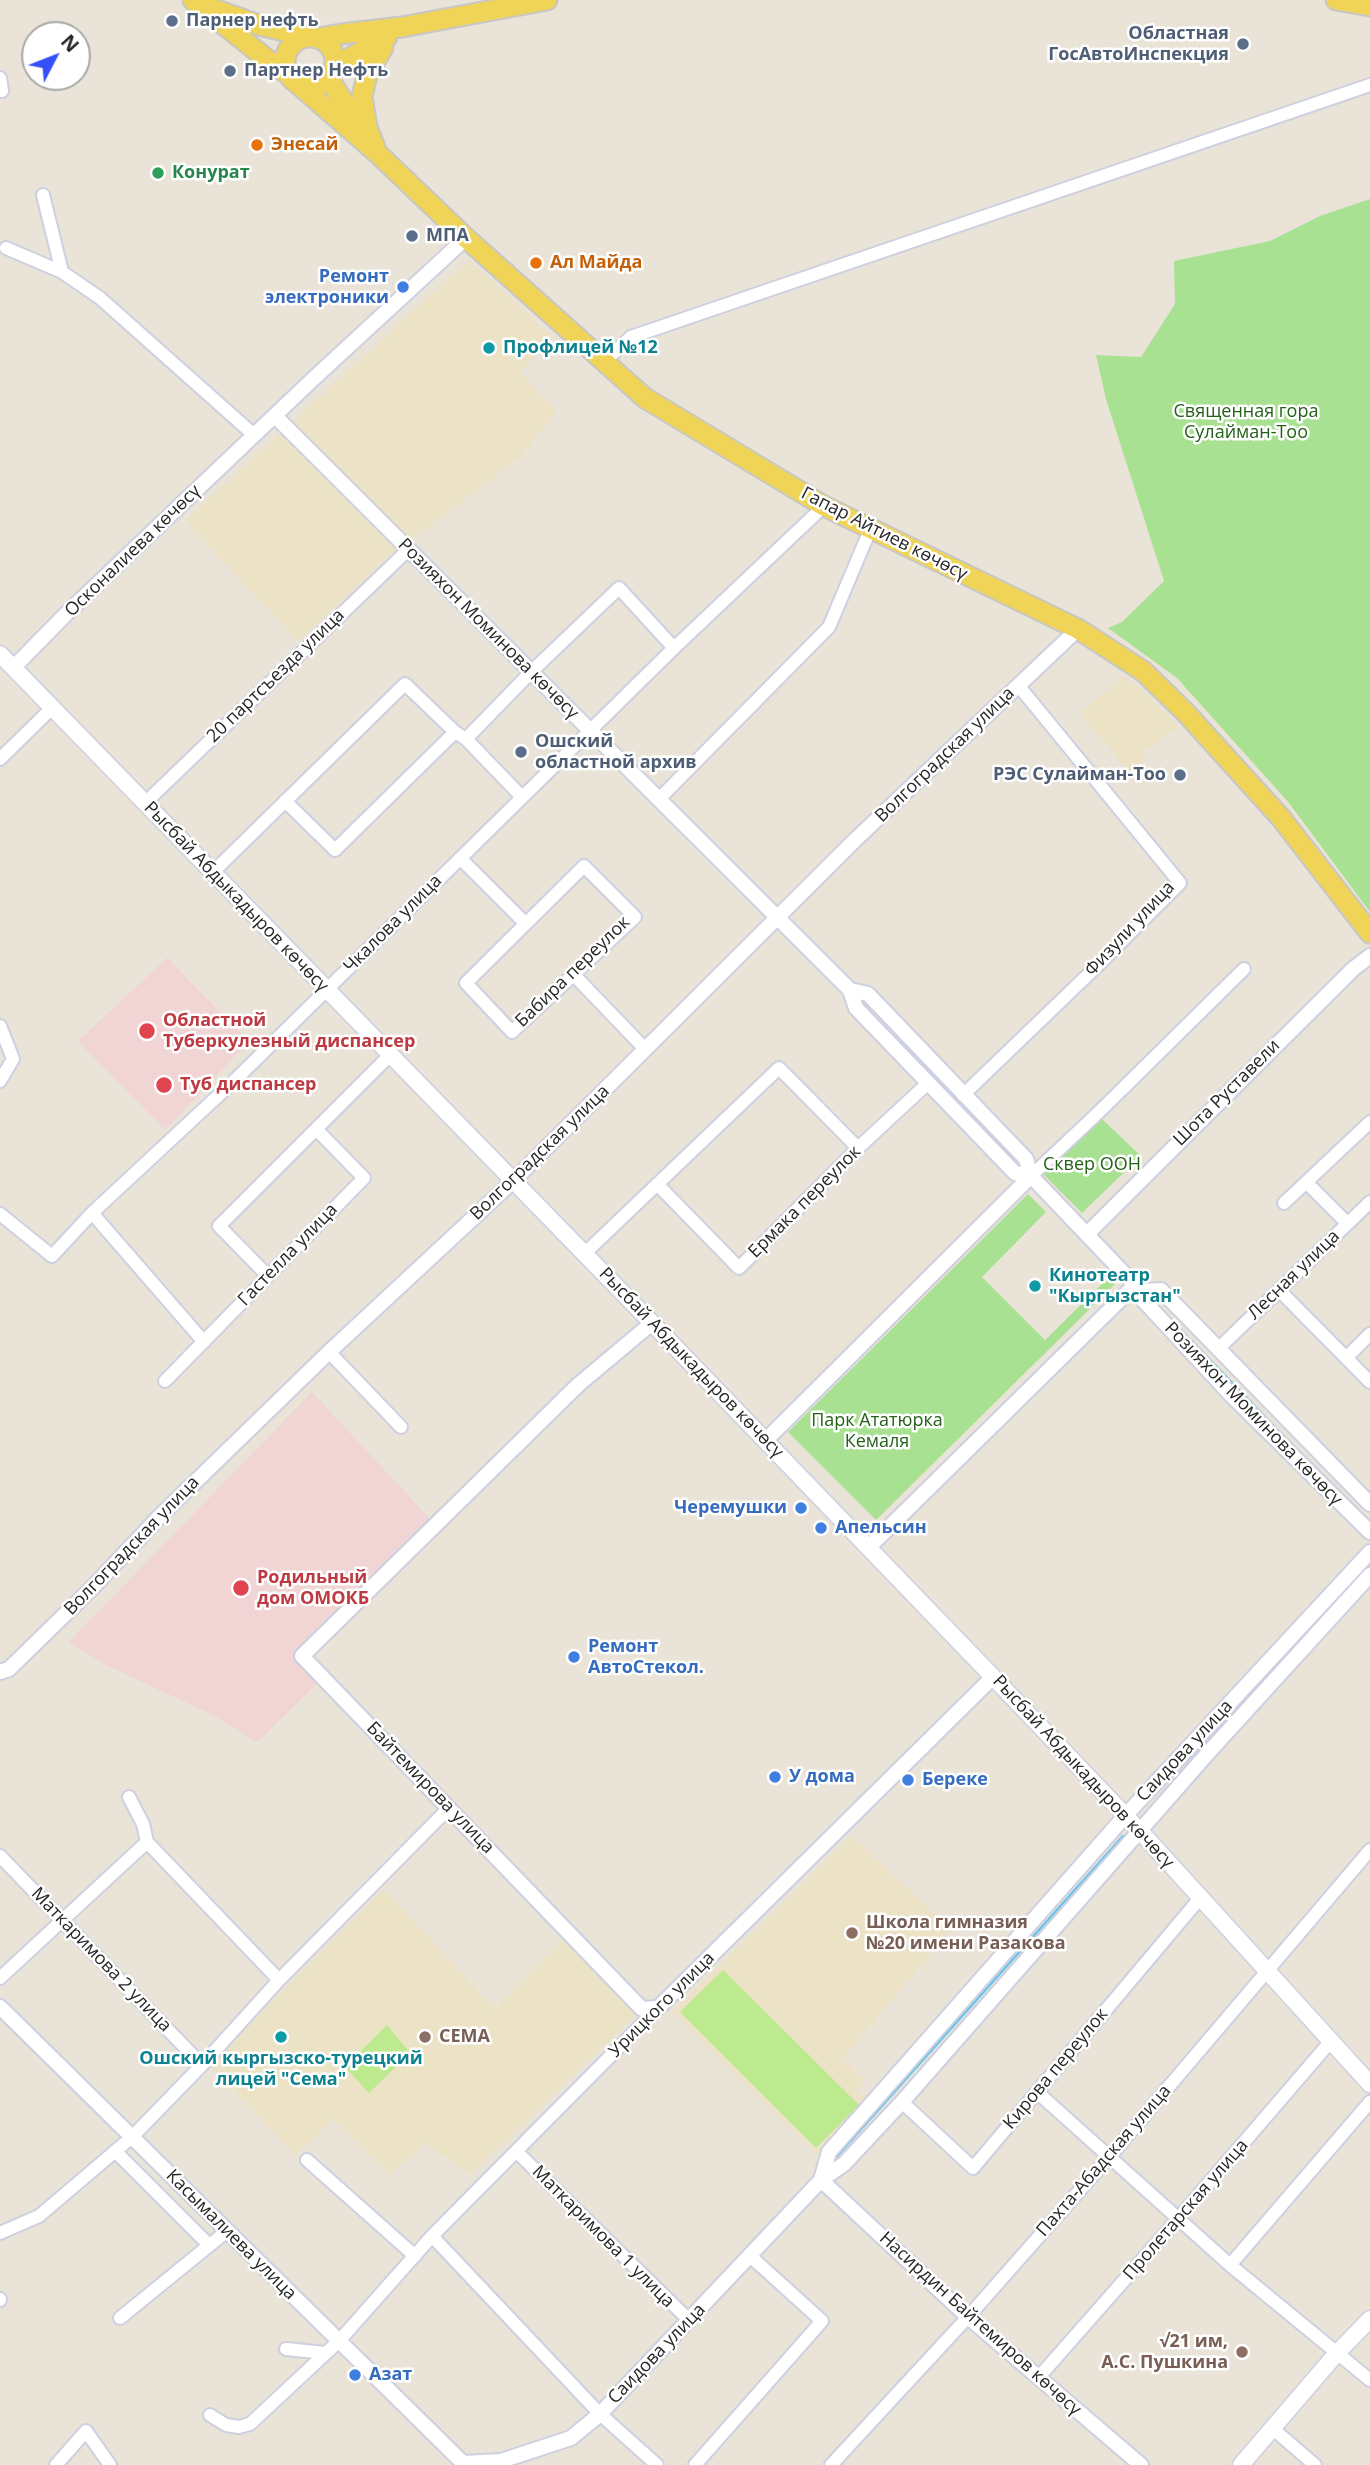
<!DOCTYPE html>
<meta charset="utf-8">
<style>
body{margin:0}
#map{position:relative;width:1370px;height:2465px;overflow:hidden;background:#eae3d7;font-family:"Open Sans",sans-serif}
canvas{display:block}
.north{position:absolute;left:21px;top:21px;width:70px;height:70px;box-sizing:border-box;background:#fff;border:2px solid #a9a9a9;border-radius:50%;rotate:48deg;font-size:19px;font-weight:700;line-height:28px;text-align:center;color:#272727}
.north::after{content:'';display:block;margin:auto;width:24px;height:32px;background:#364ff8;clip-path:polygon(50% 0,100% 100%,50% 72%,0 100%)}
</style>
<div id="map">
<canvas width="1370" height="2465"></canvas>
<div class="north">N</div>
</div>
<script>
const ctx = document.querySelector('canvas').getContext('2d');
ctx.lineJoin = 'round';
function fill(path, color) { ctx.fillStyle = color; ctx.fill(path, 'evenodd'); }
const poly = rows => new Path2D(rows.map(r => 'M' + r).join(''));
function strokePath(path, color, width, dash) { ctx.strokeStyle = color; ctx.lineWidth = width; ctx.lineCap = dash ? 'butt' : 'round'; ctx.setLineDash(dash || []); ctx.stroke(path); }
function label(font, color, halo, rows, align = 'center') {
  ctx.font = font + ' "Open Sans",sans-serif'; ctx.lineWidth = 5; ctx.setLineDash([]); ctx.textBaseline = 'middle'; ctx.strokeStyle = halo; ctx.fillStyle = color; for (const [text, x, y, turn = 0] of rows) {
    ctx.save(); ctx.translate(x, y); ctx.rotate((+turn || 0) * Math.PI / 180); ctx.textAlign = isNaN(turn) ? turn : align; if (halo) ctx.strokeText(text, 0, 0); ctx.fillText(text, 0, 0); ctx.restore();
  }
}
const education = poly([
 [469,260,552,337,520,372,556,412,522,456,387,558,298,641,185,521],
 [1124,676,1143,691,1178,727,1142,753,1147,759,1129,772,1080,713],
 [852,1836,951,1930,843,2058,864,2080,858,2091,869,2104,818,2155,672,2012],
 [384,1889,495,2009,570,1933,642,2009,470,2175,425,2143,390,2175,333,2119,295,2155,210,2065]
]);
const medical = poly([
 [167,958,249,1041,165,1130,78,1041],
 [312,1392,430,1519,293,1657,317,1684,257,1742,211,1714,106,1665,69,1642]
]);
const green = poly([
 [1370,199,1370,912,1289,803,1177,678,1108,628,1122,622,1164,581,1106,399,1096,355,1141,357,1175,304,1174,261,1270,241,1320,216],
 [1101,1118,1141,1156,1082,1213,1043,1174],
 [1028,1194,1046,1212,982,1277,1045,1340,1108,1278,1115,1284,876,1520,788,1432]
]);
const pitch = poly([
 [723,1970,859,2105,816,2148,680,2012],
 [387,2025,410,2053,369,2093,345,2067]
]);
const stream = poly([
 [1178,1327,1295,1448],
 [1176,1772,1353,1583],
 [837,2156,1123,1836]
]);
const minor = poly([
 [0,78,2,91],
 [43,195,62,272,100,298,254,435],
 [6,248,62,272],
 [604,362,631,337,1370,85],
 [466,739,531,672,619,588,674,648],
 [0,759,53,707],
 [659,799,829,627,870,530],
 [285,801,335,850,455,732],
 [145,803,408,550],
 [460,858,525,923],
 [584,866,635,917,512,1032,466,983,584,866],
 [212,873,405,684,455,732,466,739,522,797],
 [573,974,645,1049],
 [0,1026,13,1059,0,1081],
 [963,1095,1095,968,1180,883,1018,685],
 [1031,1176,1101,1110,1244,969],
 [1307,1183,1347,1223],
 [657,1184,739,1268,858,1148,927,1084],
 [1284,1203,1370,1122],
 [92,1213,204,1342],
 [0,1214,52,1256,92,1213,234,1081,674,648,824,506],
 [584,1254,779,1068,858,1148],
 [268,1276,219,1226,390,1055],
 [1279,1290,1370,1382],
 [1218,1349,1370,1202],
 [329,1352,401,1427],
 [1346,1358,1370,1334],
 [165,1381,364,1178,316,1129],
 [129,1797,143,1824,147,1842,279,1980],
 [0,1856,202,2065],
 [0,1978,147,1842],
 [1037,2092,1230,2265,1370,2380],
 [902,2102,973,2168,1201,1897],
 [115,2151,209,2245],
 [517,2152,690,2321],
 [307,2160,415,2256],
 [0,2233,39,2216,132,2137,202,2065,279,1980,449,1808],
 [432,2236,600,2414,657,2465],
 [1230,2265,1370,2102],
 [0,2299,0,2300],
 [120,2318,227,2231],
 [286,2349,325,2353],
 [1039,2377,1178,2219,1331,2041],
 [210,2415,226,2425,239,2427,250,2424,339,2341,432,2236,658,2008],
 [1272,2428,1315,2465],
 [56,2465,86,2431,110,2465],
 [695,2465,822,2321,749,2255],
 [831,2465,968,2317,1109,2157,1370,1850]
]);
const tertiary = poly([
 [275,416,850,990,856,1008,1015,1173,1031,1176],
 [14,667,66,614,312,380,466,238],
 [850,990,868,994,1026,1159,1031,1176,1135,1285,1144,1291,1161,1290,1370,1504],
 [1087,1234,1353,969,1370,956],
 [1144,1291,1144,1301,1231,1395,1370,1532],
 [652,1323,578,1385,302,1656,642,2009,658,2008,993,1677],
 [766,1440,1031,1176],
 [869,1547,1135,1285],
 [0,1672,9,1669,92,1588,159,1517,329,1352,513,1181,854,841,1078,629],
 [0,2007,463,2463,501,2461,571,2438,600,2414,821,2180,844,2164,902,2102,1208,1753,1370,1575],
 [821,2180,829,2152,1125,1816,1370,1552],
 [821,2180,968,2317,1141,2465]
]);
const secondary = poly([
 [0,654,652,1323,993,1677,1140,1831,1370,2084],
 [1241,2465,1337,2353,1370,2319]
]);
const primary = poly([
 [193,0,278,68,287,73],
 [1336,0,1370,6],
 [211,8,259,25,309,37],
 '285 62a25 25 0 1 1 50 0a25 25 0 1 1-50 0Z',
 [319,38,341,34,402,27,547,0],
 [335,66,387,37],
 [329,79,363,132],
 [298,84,375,151,466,238,645,398,824,506,1078,629,1143,671,1186,713,1281,818,1370,933],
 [376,150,367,127,362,96,368,72,383,48]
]);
const markers = [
 [172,21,7,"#5c6f8a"],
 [1243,44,7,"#5c6f8a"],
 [230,71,7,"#5c6f8a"],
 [257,145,7,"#e8710a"],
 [158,173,7,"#2e9e5b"],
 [412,236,7,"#5c6f8a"],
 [536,263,7,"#e8710a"],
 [403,287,7,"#3f7fe0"],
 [489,348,7,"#0f9aa8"],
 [521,752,7,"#5c6f8a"],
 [1180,775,7,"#5c6f8a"],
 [147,1031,9,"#e0444e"],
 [164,1085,9,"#e0444e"],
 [1035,1286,7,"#0f9aa8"],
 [801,1508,7,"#3f7fe0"],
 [821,1528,7,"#3f7fe0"],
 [241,1588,9,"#e0444e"],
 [574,1657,7,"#3f7fe0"],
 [775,1777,7,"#3f7fe0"],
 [908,1780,7,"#3f7fe0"],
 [852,1933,7,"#8d6e63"],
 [281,2037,7,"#0f9aa8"],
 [425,2037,7,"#8d6e63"],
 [1242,2352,7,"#8d6e63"],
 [355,2375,7,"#3f7fe0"]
];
const serviceNames = [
 ["Парнер нефть",186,21],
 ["Областная",1229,34,"right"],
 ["ГосАвтоИнспекция",1229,55,"right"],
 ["Партнер Нефть",244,71],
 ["МПА",426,236],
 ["Ошский",535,742],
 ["областной архив",535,763],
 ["РЭС Сулайман-Тоо",1166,775,"right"]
];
const foodNames = [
 ["Энесай",271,145],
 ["Ал Майда",550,263]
];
const leisureNames = [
 ["Конурат",172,173]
];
const shopNames = [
 ["Ремонт",389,277,"right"],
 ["электроники",389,298,"right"],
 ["Черемушки",787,1508,"right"],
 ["Апельсин",835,1528],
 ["Ремонт",588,1647],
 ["АвтоСтекол.",588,1668],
 ["У дома",789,1777],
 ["Береке",922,1780],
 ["Азат",369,2375]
];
const cultureNames = [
 ["Профлицей №12",503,348],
 ["Кинотеатр",1049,1276],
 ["\"Кыргызстан\"",1049,1297],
 ["Ошский кыргызско-турецкий",281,2059,"center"],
 ["лицей \"Сема\"",281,2080,"center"]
];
const parkNames = [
 ["Священная гора",1246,412],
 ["Сулайман-Тоо",1246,433],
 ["Сквер ООН",1092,1165],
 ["Парк Ататюрка",877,1421],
 ["Кемаля",877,1442]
];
const streetNames = [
 ["Гапар Айтиев көчөсү",884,534,27],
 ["Осконалиева көчөсү",133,551,-44],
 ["Розияхон Моминова көчөсү",488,629,45],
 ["20 партсъезда улица",276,676,-44],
 ["Волгоградская улица",945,755,-44],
 ["Рысбай Абдыкадыров көчөсү",236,897,46],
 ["Чкалова улица",393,924,-45],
 ["Физули улица",1130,929,-47],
 ["Бабира переулок",573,972,-44],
 ["Шота Руставели",1227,1093,-45],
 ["Волгоградская улица",540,1153,-44],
 ["Ермака переулок",805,1202,-45],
 ["Гастелла улица",288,1255,-46],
 ["Лесная улица",1294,1275,-44],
 ["Рысбай Абдыкадыров көчөсү",691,1363,46],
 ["Розияхон Моминова көчөсү",1253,1414,46],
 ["Волгоградская улица",132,1546,-46],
 ["Саидова улица",1185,1751,-47],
 ["Рысбай Абдыкадыров көчөсү",1083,1772,47],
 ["Байтемирова улица",430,1788,46],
 ["Маткаримова 2 улица",101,1960,46],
 ["Урицкого улица",662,2005,-45],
 ["Кирова переулок",1056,2069,-50],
 ["Пахта-Абадская улица",1104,2161,-49],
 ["Пролетарская улица",1186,2210,-49],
 ["Касымалиева улица",231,2235,45],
 ["Маткаримова 1 улица",603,2237,45],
 ["Насирдин Байтемиров көчөсү",980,2324,42],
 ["Саидова улица",657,2354,-46]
];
const healthNames = [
 ["Областной",163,1021],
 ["Туберкулезный диспансер",163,1042],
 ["Туб диспансер",180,1085],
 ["Родильный",257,1578],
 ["дом ОМОКБ",257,1599]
];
const educationNames = [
 ["Школа гимназия",866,1923],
 ["№20 имени Разакова",866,1944],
 ["СЕМА",439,2037],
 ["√21 им,",1228,2342,"right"],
 ["А.С. Пушкина",1228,2363,"right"]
];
fill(education, '#ece2c6');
fill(medical, '#f1d4d4');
fill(green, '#a9e193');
fill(pitch, '#bde98f');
strokePath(stream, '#69c3ed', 2.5);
strokePath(minor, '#cdd0e0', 16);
strokePath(tertiary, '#cdd0e0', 18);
strokePath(secondary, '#cdd0e0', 19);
strokePath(primary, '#c7c7c7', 23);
strokePath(minor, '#fff', 12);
strokePath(tertiary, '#fff', 14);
strokePath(secondary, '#fff', 16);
strokePath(primary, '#efd457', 19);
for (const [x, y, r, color] of markers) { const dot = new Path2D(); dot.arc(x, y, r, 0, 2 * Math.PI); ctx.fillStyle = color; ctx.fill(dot); strokePath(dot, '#fff', 2.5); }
label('bold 18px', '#4e5e75', '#fff', serviceNames, 'left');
label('bold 18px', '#c56008', '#fff', foodNames, 'left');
label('bold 18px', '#27864d', '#fff', leisureNames, 'left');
label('bold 18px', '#366cbe', '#fff', shopNames, 'left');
label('bold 18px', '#0d838f', '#fff', cultureNames, 'left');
label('18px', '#246119', '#fff', parkNames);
label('18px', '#272727', '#fff', streetNames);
label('bold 18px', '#be3a42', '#fff', healthNames, 'left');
label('bold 18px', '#785e54', '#fff', educationNames, 'left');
</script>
